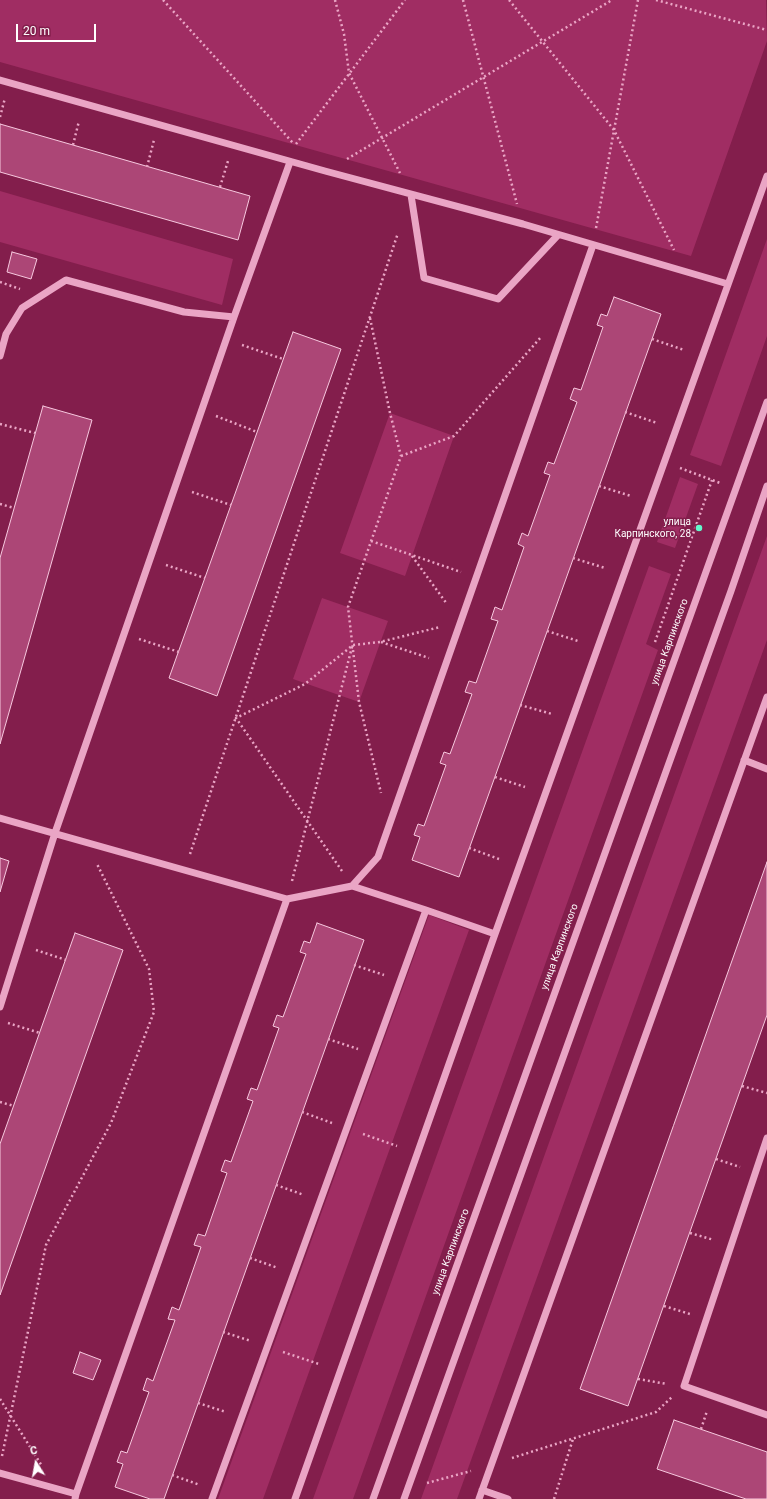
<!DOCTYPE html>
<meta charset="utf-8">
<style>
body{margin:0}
#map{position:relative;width:767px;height:1499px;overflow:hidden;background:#831e4c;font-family:Roboto,sans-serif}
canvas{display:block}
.north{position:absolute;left:16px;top:1443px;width:40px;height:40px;-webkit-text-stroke:3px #831e4c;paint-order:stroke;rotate:349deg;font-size:11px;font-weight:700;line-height:16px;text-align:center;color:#fff}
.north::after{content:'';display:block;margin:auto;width:14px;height:18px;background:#fff;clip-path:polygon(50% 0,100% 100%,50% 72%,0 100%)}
.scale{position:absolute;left:16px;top:24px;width:80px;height:18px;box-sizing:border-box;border:2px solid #fff;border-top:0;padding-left:5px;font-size:12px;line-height:14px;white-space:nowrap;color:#fff;-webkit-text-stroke:3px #831e4c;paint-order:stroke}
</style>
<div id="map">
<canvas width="767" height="1499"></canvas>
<div class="north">С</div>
<div class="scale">20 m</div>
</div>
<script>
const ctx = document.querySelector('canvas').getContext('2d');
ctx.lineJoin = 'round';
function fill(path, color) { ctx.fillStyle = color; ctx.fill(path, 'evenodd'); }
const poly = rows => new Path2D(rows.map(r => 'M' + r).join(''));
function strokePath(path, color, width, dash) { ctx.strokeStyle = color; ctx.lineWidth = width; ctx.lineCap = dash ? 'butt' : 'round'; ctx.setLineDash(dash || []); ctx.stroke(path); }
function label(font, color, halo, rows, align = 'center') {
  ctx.font = font + ' Roboto,sans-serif'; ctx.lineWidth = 3; ctx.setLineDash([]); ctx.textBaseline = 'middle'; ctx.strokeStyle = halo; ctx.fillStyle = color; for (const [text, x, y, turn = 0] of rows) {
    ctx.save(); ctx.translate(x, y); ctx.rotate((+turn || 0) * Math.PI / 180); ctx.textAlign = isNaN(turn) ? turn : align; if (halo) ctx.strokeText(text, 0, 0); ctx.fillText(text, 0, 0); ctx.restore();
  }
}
const green = poly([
 [0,0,766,0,767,41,691,256,0,62],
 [0,191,233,259,222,305,0,242],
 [767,239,767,336,721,466,690,455],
 [390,413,454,436,405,576,340,553],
 [680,477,698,484,675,548,657,542],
 [767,536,767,640,457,1499,421,1499],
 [649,566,671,574,646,644,658,650,353,1499,313,1499],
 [322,598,388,621,359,702,293,679],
 [429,915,469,930,263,1499,218,1499]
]);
const building = poly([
 [0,124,250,196,238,240,0,172,0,124],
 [12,252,37,259,31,279,7,272,12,252],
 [614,297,661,314,459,877,412,860,420,837,414,835,418,824,424,826,446,765,440,763,444,752,450,754,472,694,465,692,469,681,476,683,498,621,491,619,495,607,502,610,524,547,518,544,522,533,528,536,550,475,544,473,548,462,554,464,577,402,570,399,574,388,581,390,603,327,597,325,601,314,607,316,614,297],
 [293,332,341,349,217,696,169,678,293,332],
 [43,406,92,420,0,744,0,558,43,406],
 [0,858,9,861,0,892,0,858],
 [767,862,767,1015,628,1406,580,1389,767,862],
 [317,923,364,940,164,1499,150,1499,115,1487,123,1464,117,1462,121,1451,127,1453,149,1392,143,1390,147,1378,153,1381,175,1320,168,1319,172,1307,179,1310,201,1247,194,1245,198,1234,205,1236,227,1173,221,1171,225,1160,231,1162,253,1101,247,1099,251,1088,257,1090,279,1028,273,1026,277,1015,283,1017,306,954,300,952,304,941,310,943,317,923],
 [75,933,123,950,0,1295,0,1144,75,933],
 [80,1352,101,1360,93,1380,73,1373,80,1352],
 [674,1420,767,1452,767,1499,746,1499,657,1469,674,1420]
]);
const path = poly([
 [163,0,293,143],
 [335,0,344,34,349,73,400,173],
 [463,0,517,204],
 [509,0,614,130,674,250],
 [656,0,767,30],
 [0,117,5,98],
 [296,144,405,0],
 [73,145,79,121],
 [347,159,612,0],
 [147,167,154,140],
 [220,187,228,161],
 [596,228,638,0],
 [0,282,20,289],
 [370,318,390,413,401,456,348,607,359,702,381,793],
 [652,339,684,350],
 [242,345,283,359],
 [625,412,657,423],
 [216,416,257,432],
 [0,424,35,433],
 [401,456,454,436,541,337],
 [680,468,720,483],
 [599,486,631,496],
 [192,492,231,505],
 [0,504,14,508],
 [371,541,461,572],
 [412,556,447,604],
 [573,558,605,568],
 [166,565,205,578],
 [547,631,578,641],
 [139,639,179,652],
 [381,642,429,658],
 [655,642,712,480],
 [520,705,552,714],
 [495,777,525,787],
 [469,848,499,859],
 [190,854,398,233],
 [342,871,236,718,305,684,353,645,380,642,440,627],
 [292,881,352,647],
 [36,950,66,960],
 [354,965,384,975],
 [8,1023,40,1033],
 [328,1039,358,1049],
 [742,1086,767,1093],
 [0,1102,14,1106],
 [302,1112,332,1123],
 [363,1134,397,1146],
 [716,1159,740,1167],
 [276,1185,304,1195],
 [690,1233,714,1240],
 [250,1258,278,1268],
 [664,1306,690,1314],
 [223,1332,251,1341],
 [283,1352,319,1364],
 [638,1379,667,1384],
 [0,1399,42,1466],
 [198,1403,226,1412],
 [701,1429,707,1411],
 [2,1456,46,1245,111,1123,154,1012,149,969,97,864],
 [512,1458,656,1412,672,1397],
 [172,1475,200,1485],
 [427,1483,471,1471],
 [554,1499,573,1439]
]);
const minor = poly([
 [0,80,325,171,523,224,728,284],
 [411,195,424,278,498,299,558,235],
 [0,356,6,334,22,308,66,280,184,312,234,317,290,162],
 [744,760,767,769],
 [0,818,287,899,352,886,426,910,495,934],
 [352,886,378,857,593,245],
 [0,1007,55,833,234,317],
 [767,1138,684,1386,767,1415],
 [0,1473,76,1494,75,1499],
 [482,1490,508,1499],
 [76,1494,287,899],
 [212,1499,426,910],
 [295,1499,495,934,767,176],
 [373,1499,767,402],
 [404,1499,731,591,767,486],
 [479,1499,767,697]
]);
const markers = [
 [699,528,4,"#64f9cc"]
];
const poiNames = [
 ["улица",691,522],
 ["Карпинского, 28",691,534]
];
const streetNames = [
 ["улица Карпинского",670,642,-70],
 ["улица Карпинского",560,947,-70],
 ["улица Карпинского",451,1252,-70]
];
fill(green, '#a02d63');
fill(building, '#ac4676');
strokePath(building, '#f7c9df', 1);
strokePath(path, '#eaa5c5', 2.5, [2, 3]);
strokePath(minor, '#eaa5c5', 7);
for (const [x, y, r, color] of markers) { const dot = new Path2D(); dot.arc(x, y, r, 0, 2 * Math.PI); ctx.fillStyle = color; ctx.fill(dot); strokePath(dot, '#831e4c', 1.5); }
label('10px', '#fff', '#831e4c', poiNames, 'right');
label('10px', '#fff', '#831e4c', streetNames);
</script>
